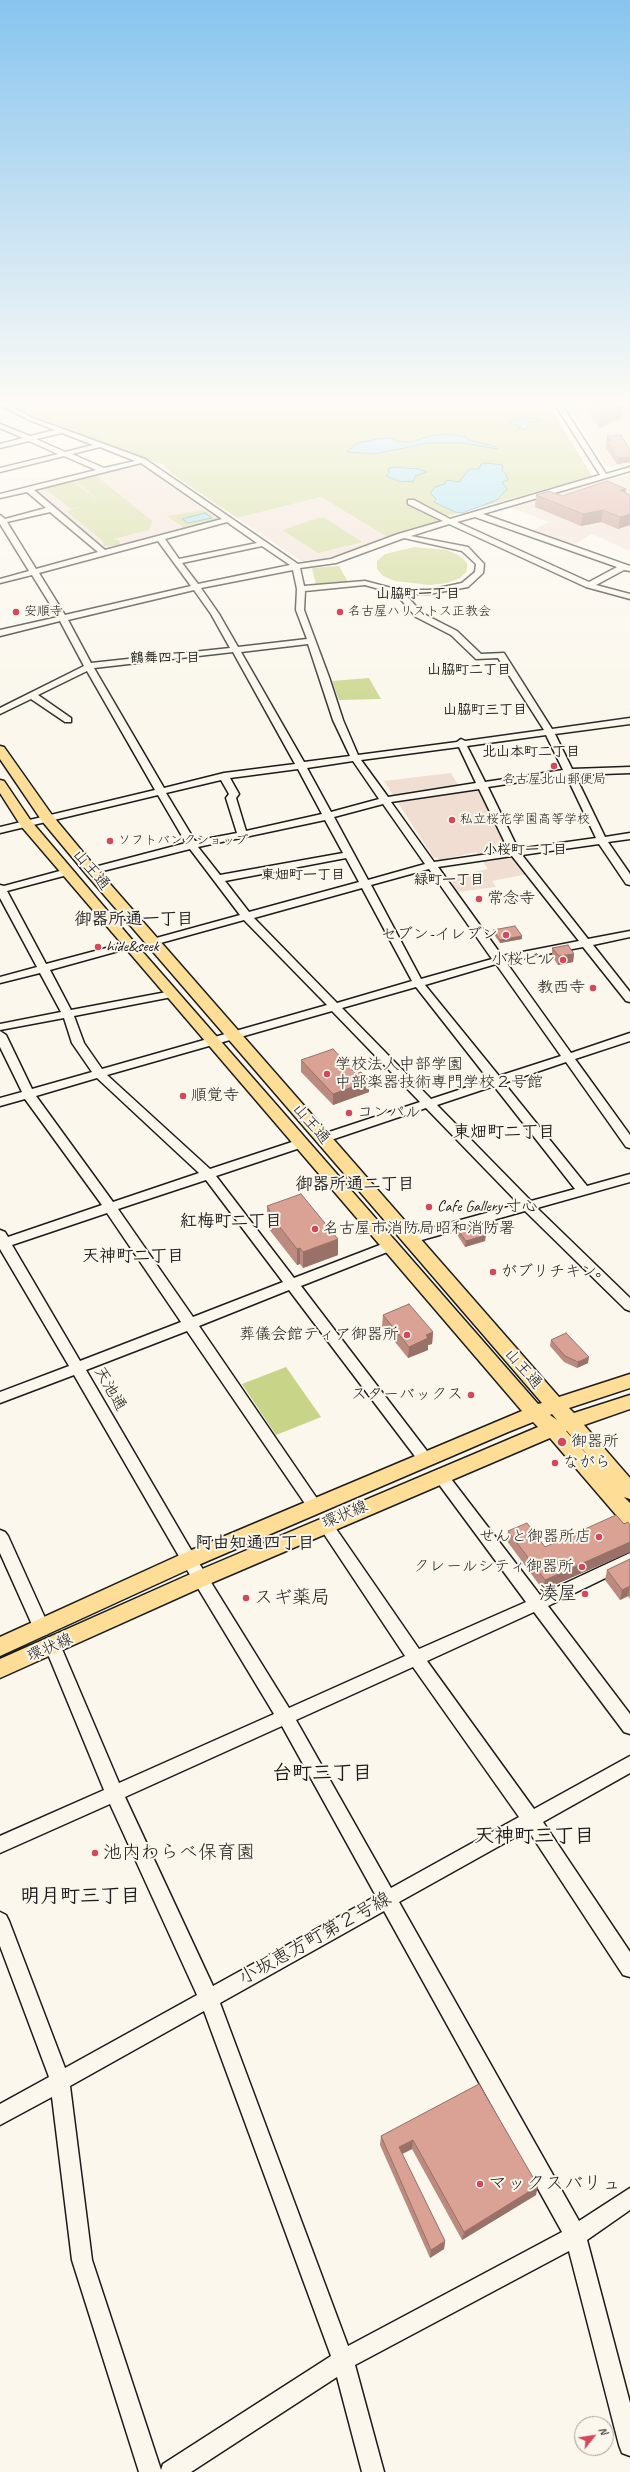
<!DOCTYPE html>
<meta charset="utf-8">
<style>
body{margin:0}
#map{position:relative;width:630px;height:2472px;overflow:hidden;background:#fbf7ec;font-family:Caveat,sans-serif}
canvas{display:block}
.north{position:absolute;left:574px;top:2416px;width:40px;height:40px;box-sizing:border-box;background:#fbf7ec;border:1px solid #a29f99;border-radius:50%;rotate:60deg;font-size:11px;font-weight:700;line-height:16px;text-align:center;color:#1c1c1c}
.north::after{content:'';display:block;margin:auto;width:14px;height:18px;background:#d1495b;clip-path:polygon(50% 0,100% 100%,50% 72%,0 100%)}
</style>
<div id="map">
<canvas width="630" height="2472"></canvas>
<div class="north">N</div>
</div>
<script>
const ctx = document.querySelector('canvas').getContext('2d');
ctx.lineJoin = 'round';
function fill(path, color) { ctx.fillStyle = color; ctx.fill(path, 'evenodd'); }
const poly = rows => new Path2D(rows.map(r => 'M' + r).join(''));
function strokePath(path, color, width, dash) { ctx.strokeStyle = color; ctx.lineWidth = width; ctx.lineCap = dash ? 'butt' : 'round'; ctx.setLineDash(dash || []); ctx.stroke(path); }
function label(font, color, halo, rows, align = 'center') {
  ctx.font = font + ' Caveat,"Klee One",sans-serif'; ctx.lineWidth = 4; ctx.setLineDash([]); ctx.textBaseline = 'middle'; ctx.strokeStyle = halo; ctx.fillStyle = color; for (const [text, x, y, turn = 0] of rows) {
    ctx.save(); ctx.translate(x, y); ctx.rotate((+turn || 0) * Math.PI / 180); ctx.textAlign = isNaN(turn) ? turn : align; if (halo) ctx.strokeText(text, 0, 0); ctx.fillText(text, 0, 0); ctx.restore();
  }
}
const built = poly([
 [564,400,630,400,630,464,613,467,605,465],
 [138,463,221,520,107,549,32,490],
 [630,474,630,551,592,534,571,546,531,531,549,522,512,508,514,504,575,486],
 [321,497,389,538,344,556,304,563,237,518],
 [451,773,461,790,478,787,528,874,492,881,496,887,458,892,449,877,488,869,476,852,441,860,433,857,384,781]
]);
const green = poly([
 [7,400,546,400,592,476,445,517,437,524,389,538,321,497,237,518,172,474,163,465,34,416],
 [97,476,152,521,149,530,113,539,120,541,119,545,104,546,103,541,66,511,86,506,71,509,44,488,74,482,102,503,76,481],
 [204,510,217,520,184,528,167,516],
 [318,518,325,518,362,542,318,553,282,530],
 [414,547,447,550,460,556,467,563,467,571,460,578,447,583,430,585,395,581,383,576,377,569,377,561,385,554],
 [339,566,348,582,316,585,312,568],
 [369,678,381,699,339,700,332,681],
 [286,1367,321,1417,276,1435,242,1384]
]);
const water = poly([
 [521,417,538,419,541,421,530,422,526,429,518,429,521,426,509,423,510,420,516,420,521,417],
 [448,434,465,437,471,441,494,446,498,449,463,443,428,443,374,454,347,452,357,443,378,439,392,438,399,442,412,442,429,436,448,434],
 [486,463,503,465,502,471,506,474,508,480,502,482,507,489,497,500,462,513,455,512,434,502,436,499,430,493,435,487,445,484,447,480,459,482,469,469,479,469,481,464,486,463],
 [393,467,419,469,427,472,415,476,414,481,401,482,386,476,389,473,388,469,393,467],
 [205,513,212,518,188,523,182,519,205,513]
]);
const minor = poly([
 [0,400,33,418,145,459,298,564,331,559,398,534,443,521,408,504,408,500,414,500,450,519,600,475,552,400,559,400,606,474,630,467,630,471,483,514,630,566,630,571,624,570,596,585,630,594,630,599,586,587,449,524,411,536,468,547,484,564,483,573,468,587,429,594,405,594,422,613,457,631,481,654,504,653,552,729,630,718,630,724,555,734,572,769,630,767,630,773,575,775,605,837,630,833,630,839,608,842,630,874,630,885,626,884,599,844,522,855,588,939,630,931,630,937,593,945,630,992,630,1002,626,1001,583,947,506,962,571,1053,630,1033,630,1041,575,1059,630,1135,630,1148,626,1147,566,1062,504,1083,587,1186,630,1174,630,1182,537,1208,630,1298,630,1311,625,1309,525,1211,411,1243,406,1241,404,1238,406,1235,519,1204,426,1108,328,1141,320,1141,318,1138,320,1135,420,1102,332,1011,107,1075,210,1169,298,1140,306,1140,308,1143,306,1146,216,1176,294,1278,385,1243,395,1243,397,1246,395,1249,301,1286,430,1455,432,1459,430,1463,425,1465,420,1463,289,1290,199,1326,320,1503,323,1507,320,1511,315,1513,310,1511,187,1331,86,1370,194,1555,289,1708,405,1656,320,1528,317,1524,320,1520,325,1518,330,1520,419,1649,526,1602,435,1479,433,1475,435,1471,440,1469,445,1471,540,1595,630,1553,630,1566,548,1606,630,1714,630,1734,624,1732,534,1612,427,1661,534,1809,630,1756,630,1773,543,1822,630,1952,630,1977,623,1975,528,1830,399,1902,579,2221,630,2188,630,2210,587,2240,630,2403,630,2456,622,2453,619,2445,569,2251,355,2365,384,2472,362,2472,337,2377,191,2472,139,2472,72,2260,52,2097,0,2125,0,2104,49,2077,0,1946,0,1912,6,1915,9,1921,65,2068,197,1995,110,1804,0,1853,0,1836,104,1790,45,1647,47,1642,53,1640,59,1642,119,1783,274,1714,184,1565,74,1375,0,1403,0,1392,69,1366,0,1249,0,1230,5,1232,8,1237,102,1205,25,1099,0,1106,0,1098,22,1092,0,1047,0,1031,6,1035,32,1089,92,1072,72,1043,64,1018,0,1030,0,1024,61,1012,40,973,0,983,0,977,37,967,0,898,0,885,4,886,67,869,72,872,71,874,7,891,46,964,129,942,134,945,133,947,50,970,71,1010,172,991,178,994,172,997,74,1016,84,1043,102,1069,327,1005,244,920,157,944,149,944,149,940,240,915,190,849,91,874,87,873,87,869,186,843,158,795,0,833,0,827,155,790,87,671,38,695,71,718,71,722,65,722,31,699,0,714,0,708,84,666,60,621,0,636,0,630,58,617,32,575,0,583,0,579,29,571,0,524,0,515,5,519,46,508,27,492,0,498,0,494,96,470,64,456,0,472,0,468,58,454,29,441,0,448,0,444,23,438,0,428,0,424,30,436,55,430,29,420,0,405,0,400],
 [62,433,93,445,65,452,36,439,62,433],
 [100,447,135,461,104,468,72,454,100,447],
 [141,463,222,519,105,550,34,490,141,463],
 [50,512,98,552,36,569,7,522,50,512],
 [475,517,617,567,589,582,457,522,475,517],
 [227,522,257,543,179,559,165,539,227,522],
 [404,538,462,551,476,564,475,572,462,583,429,590,399,590,365,581,304,586,300,568,336,563,404,538],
 [158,541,191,586,65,615,39,573,158,541],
 [262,546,290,565,198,584,182,563,262,546],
 [293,570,297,589,296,610,307,639,238,647,219,614,201,588,293,570],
 [365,585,396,594,416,617,451,635,476,659,498,658,544,730,465,741,461,739,457,742,358,755,343,720,329,677,304,610,305,591,365,585],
 [194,590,211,614,230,648,91,663,68,620,194,590],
 [308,644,333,720,350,756,304,762,241,652,308,644],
 [233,652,295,764,224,773,164,788,94,668,233,652],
 [546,735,563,770,485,782,467,746,546,735],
 [459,747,476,783,388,797,361,760,459,747],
 [353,761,379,799,331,812,307,768,353,761],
 [298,769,322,814,246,831,236,798,239,794,230,778,298,769],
 [566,775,596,838,518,849,488,787,566,775],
 [221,780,229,794,226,798,237,833,195,841,166,793,221,780],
 [479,789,509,851,434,862,391,802,479,789],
 [383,804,425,864,368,880,334,817,383,804],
 [325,820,343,853,220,875,198,847,325,820],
 [512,856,579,941,502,956,438,867,512,856],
 [346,858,359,882,249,912,225,881,346,858],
 [429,869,492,959,421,979,371,885,429,869],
 [362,888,412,981,337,1003,254,918,362,888],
 [496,964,561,1056,499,1076,425,985,496,964],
 [416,987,489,1080,431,1099,342,1008,416,987],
 [97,1078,199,1173,113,1202,36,1096,97,1078],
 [494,1086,575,1189,531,1201,437,1105,494,1086],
 [206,1180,283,1282,193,1317,118,1209,206,1180],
 [107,1213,181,1322,80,1361,12,1245,107,1213],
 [413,1667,519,1817,391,1888,296,1720,413,1667],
 [282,1726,376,1896,213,1986,125,1797,282,1726],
 [384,1911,562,2232,348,2346,220,2003,384,1911],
 [204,2011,331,2356,163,2464,161,2470,92,2260,70,2086,204,2011],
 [0,1530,5,1532,8,1536,50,1629,48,1634,42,1636,36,1634,34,1629,0,1553,0,1530]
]);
const major = poly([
 [0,746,4,747,52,815,96,868,559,1397,630,1374,630,1388,569,1408,574,1413,630,1395,630,1409,584,1425,630,1478,630,1499,624,1497,630,1503,630,1525,623,1523,550,1438,209,1584,0,1678,0,1659,195,1572,538,1427,533,1422,508,1432,196,1566,0,1656,0,1637,182,1554,522,1411,21,826,0,793,0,780,4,781,31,821,134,942,538,1404,542,1403,86,874,42,821,0,759,0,746],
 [552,1414,557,1420,550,1415,552,1414],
 [566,1431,567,1431,591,1459,566,1431]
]);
const wall = poly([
 [589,400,630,400,630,410,623,411,622,418,599,428,588,413],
 [607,436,630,450,630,462,617,464,606,448],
 [626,489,618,529,601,522,581,526,535,507,536,495,562,496],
 [493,930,522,939,500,943,493,933],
 [552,948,574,954,573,962,558,965,552,956],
 [301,1060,356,1074,369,1081,369,1092,333,1105,301,1072],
 [267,1206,338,1255,303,1268,300,1264,297,1265,268,1228,268,1224,267,1223],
 [456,1227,485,1241,465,1247,456,1233],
 [383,1315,433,1332,432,1344,428,1345,428,1350,408,1358,382,1326],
 [551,1340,588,1363,577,1368,564,1362,550,1346],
 [624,1524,630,1525,630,1552,543,1590,507,1541,508,1531,545,1547],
 [630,1559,630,1599,628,1596,620,1600,605,1580,607,1570],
 [479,2084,536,2195,462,2240,412,2149,402,2154,445,2241,444,2249,430,2258,380,2145,381,2136]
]);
const shadedWall = poly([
 [624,404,622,418,599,428,600,415],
 [630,457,630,462,617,464,618,458],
 [626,489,624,500,620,490],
 [603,510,601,522,581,526,583,514],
 [630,514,630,525,618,529,620,517],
 [522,936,522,939,500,943,500,940],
 [574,954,573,962,558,965,559,956],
 [369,1081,369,1092,333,1105,333,1094],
 [486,1235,485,1241,465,1247,466,1241],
 [338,1239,338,1255,303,1268,303,1252],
 [300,1248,300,1264,297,1265,297,1249],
 [433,1332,432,1344,428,1345,428,1350,408,1358,409,1347,426,1335],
 [589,1357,588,1363,577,1368,578,1362],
 [630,1542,630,1552,543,1590,545,1580],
 [630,1586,628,1596,620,1600,622,1590],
 [413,2140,412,2149,398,2156,399,2147],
 [538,2186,536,2195,462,2240,464,2232],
 [445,2241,444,2249,430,2258,431,2250]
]);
const building = poly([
 [590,400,621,400,624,404,600,415,590,400],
 [621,435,630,450,630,457,618,458,607,442,610,440,607,436,621,435],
 [607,481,626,489,620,490,630,495,630,514,620,517,603,510,583,514,536,495,549,491,562,496,607,481],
 [515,926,522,936,500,940,493,930,515,926],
 [568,945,574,954,559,956,552,948,568,945],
 [333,1049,356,1074,361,1072,369,1081,333,1094,301,1060,333,1049],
 [301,1194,338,1239,303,1252,300,1248,297,1249,268,1212,270,1211,267,1206,301,1194],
 [476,1221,486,1235,466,1241,456,1227,476,1221],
 [409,1304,433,1332,426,1335,428,1338,409,1347,383,1315,409,1304],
 [566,1333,589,1357,578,1362,565,1356,551,1340,566,1333],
 [616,1515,624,1524,628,1522,630,1525,630,1542,545,1580,508,1531,527,1523,545,1547,616,1515],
 [630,1559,630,1586,622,1590,607,1570,630,1559],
 [479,2084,538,2186,464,2232,413,2140,399,2147,445,2241,431,2250,381,2136,479,2084]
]);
const markers = [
 [16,612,4,"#d1495b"],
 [340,612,4,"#d1495b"],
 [554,766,4,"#d1495b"],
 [452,820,4,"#d1495b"],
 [110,841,4,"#d1495b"],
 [479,899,4,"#d1495b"],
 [506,935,4,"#d1495b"],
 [98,947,4,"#d1495b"],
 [563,960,4,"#d1495b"],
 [593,988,4,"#d1495b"],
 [327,1074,4,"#d1495b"],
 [183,1096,4,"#d1495b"],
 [349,1113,4,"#d1495b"],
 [429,1207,4,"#d1495b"],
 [315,1229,4,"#d1495b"],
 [493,1272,4,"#d1495b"],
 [407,1335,4,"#d1495b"],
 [471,1395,4,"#d1495b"],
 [562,1442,5,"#d1495b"],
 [555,1463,4,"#d1495b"],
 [599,1537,4,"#d1495b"],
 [582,1567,4,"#d1495b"],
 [585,1594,4,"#d1495b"],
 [246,1598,4,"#d1495b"],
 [95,1853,4,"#d1495b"],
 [480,2184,4,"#d1495b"]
];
const farPoinames = [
 ["安順寺",24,612],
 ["名古屋ハリストス正教会",348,612],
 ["名古屋北山郵便局",554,780,"center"],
 ["私立桜花学園高等学校",460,820],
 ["ソフトバンクショップ",118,841]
];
const farNeighbourhoodnames = [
 ["山脇町一丁目",418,594],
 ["鶴舞四丁目",165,658],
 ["山脇町二丁目",469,670],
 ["山脇町三丁目",485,710],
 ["北山本町二丁目",531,752],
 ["小桜町一丁目",525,850],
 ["東畑町一丁目",303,875],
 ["緑町一丁目",449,880]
];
const streetNames = [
 ["山王通",91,870,50],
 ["山王通",311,1124,49],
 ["山王通",523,1369,49],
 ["天池通",110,1389,60],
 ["環状線",345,1515,-23],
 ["環状線",50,1648,-24]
];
const poiNames = [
 ["常念寺",487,899],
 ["セブン-イレブン",498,935,"right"],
 ["hide&seek",106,947],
 ["小桜ビル",555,960,"right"],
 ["教西寺",585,988,"right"],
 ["学校法人中部学園",335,1065],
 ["中部楽器技術専門学校２号館",335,1083],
 ["順覚寺",191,1096],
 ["コンパル",357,1113],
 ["Cafe Gallery 寸心",437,1207],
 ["名古屋市消防局昭和消防署",323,1229],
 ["がブリチキン。",501,1272],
 ["葬儀会館ティア御器所",399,1335,"right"],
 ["スターバックス",463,1395,"right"],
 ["御器所",571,1442],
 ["ながら",563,1463],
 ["せんと御器所店",591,1537,"right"],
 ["クレールシティ御器所",574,1567,"right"]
];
const neighbourhoodNames = [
 ["御器所通一丁目",134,920],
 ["東畑町二丁目",504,1133],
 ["御器所通二丁目",355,1185],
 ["紅梅町二丁目",231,1222],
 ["天神町二丁目",133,1257],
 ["阿由知通四丁目",255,1544]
];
const nearPoinames = [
 ["湊屋",577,1594,"right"],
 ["スギ薬局",254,1598],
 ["池内わらべ保育園",103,1853],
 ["マックスバリュ",488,2184]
];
const nearStreetnames = [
 ["小坂恵方町第２号線",315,1939,-29]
];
const nearNeighbourhoodnames = [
 ["台町三丁目",322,1774],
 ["天神町三丁目",534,1837],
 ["明月町三丁目",80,1897]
];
fill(built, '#f1ded2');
fill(green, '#c8d488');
fill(water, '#95ddf7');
strokePath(water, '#65909f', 1);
strokePath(minor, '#1c1c1c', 3);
strokePath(major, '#1c1c1c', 3);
fill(minor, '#fbf7ec');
fill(major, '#fedd96');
fill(wall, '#bb8b7f');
fill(shadedWall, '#997168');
fill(building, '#daa294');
strokePath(building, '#997168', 1);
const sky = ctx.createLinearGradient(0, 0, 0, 747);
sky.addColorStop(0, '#87c4ee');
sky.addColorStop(0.54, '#fdfbf6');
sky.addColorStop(1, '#fdfbf600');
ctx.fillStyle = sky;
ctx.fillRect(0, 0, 630, 747);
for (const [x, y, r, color] of markers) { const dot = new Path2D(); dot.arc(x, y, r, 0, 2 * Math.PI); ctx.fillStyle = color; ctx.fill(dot); strokePath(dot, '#fbf7ec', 1.5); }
label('13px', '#1c1c1c', '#fbf7ec', farPoinames, 'left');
label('bold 14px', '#1c1c1c', '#fbf7ec', farNeighbourhoodnames);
label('16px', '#1c1c1c', '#fbf7ec', streetNames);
label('16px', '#1c1c1c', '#fbf7ec', poiNames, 'left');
label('bold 17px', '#1c1c1c', '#fbf7ec', neighbourhoodNames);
label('19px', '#1c1c1c', '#fbf7ec', nearPoinames, 'left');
label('19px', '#1c1c1c', '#fbf7ec', nearStreetnames);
label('bold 20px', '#1c1c1c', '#fbf7ec', nearNeighbourhoodnames);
</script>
